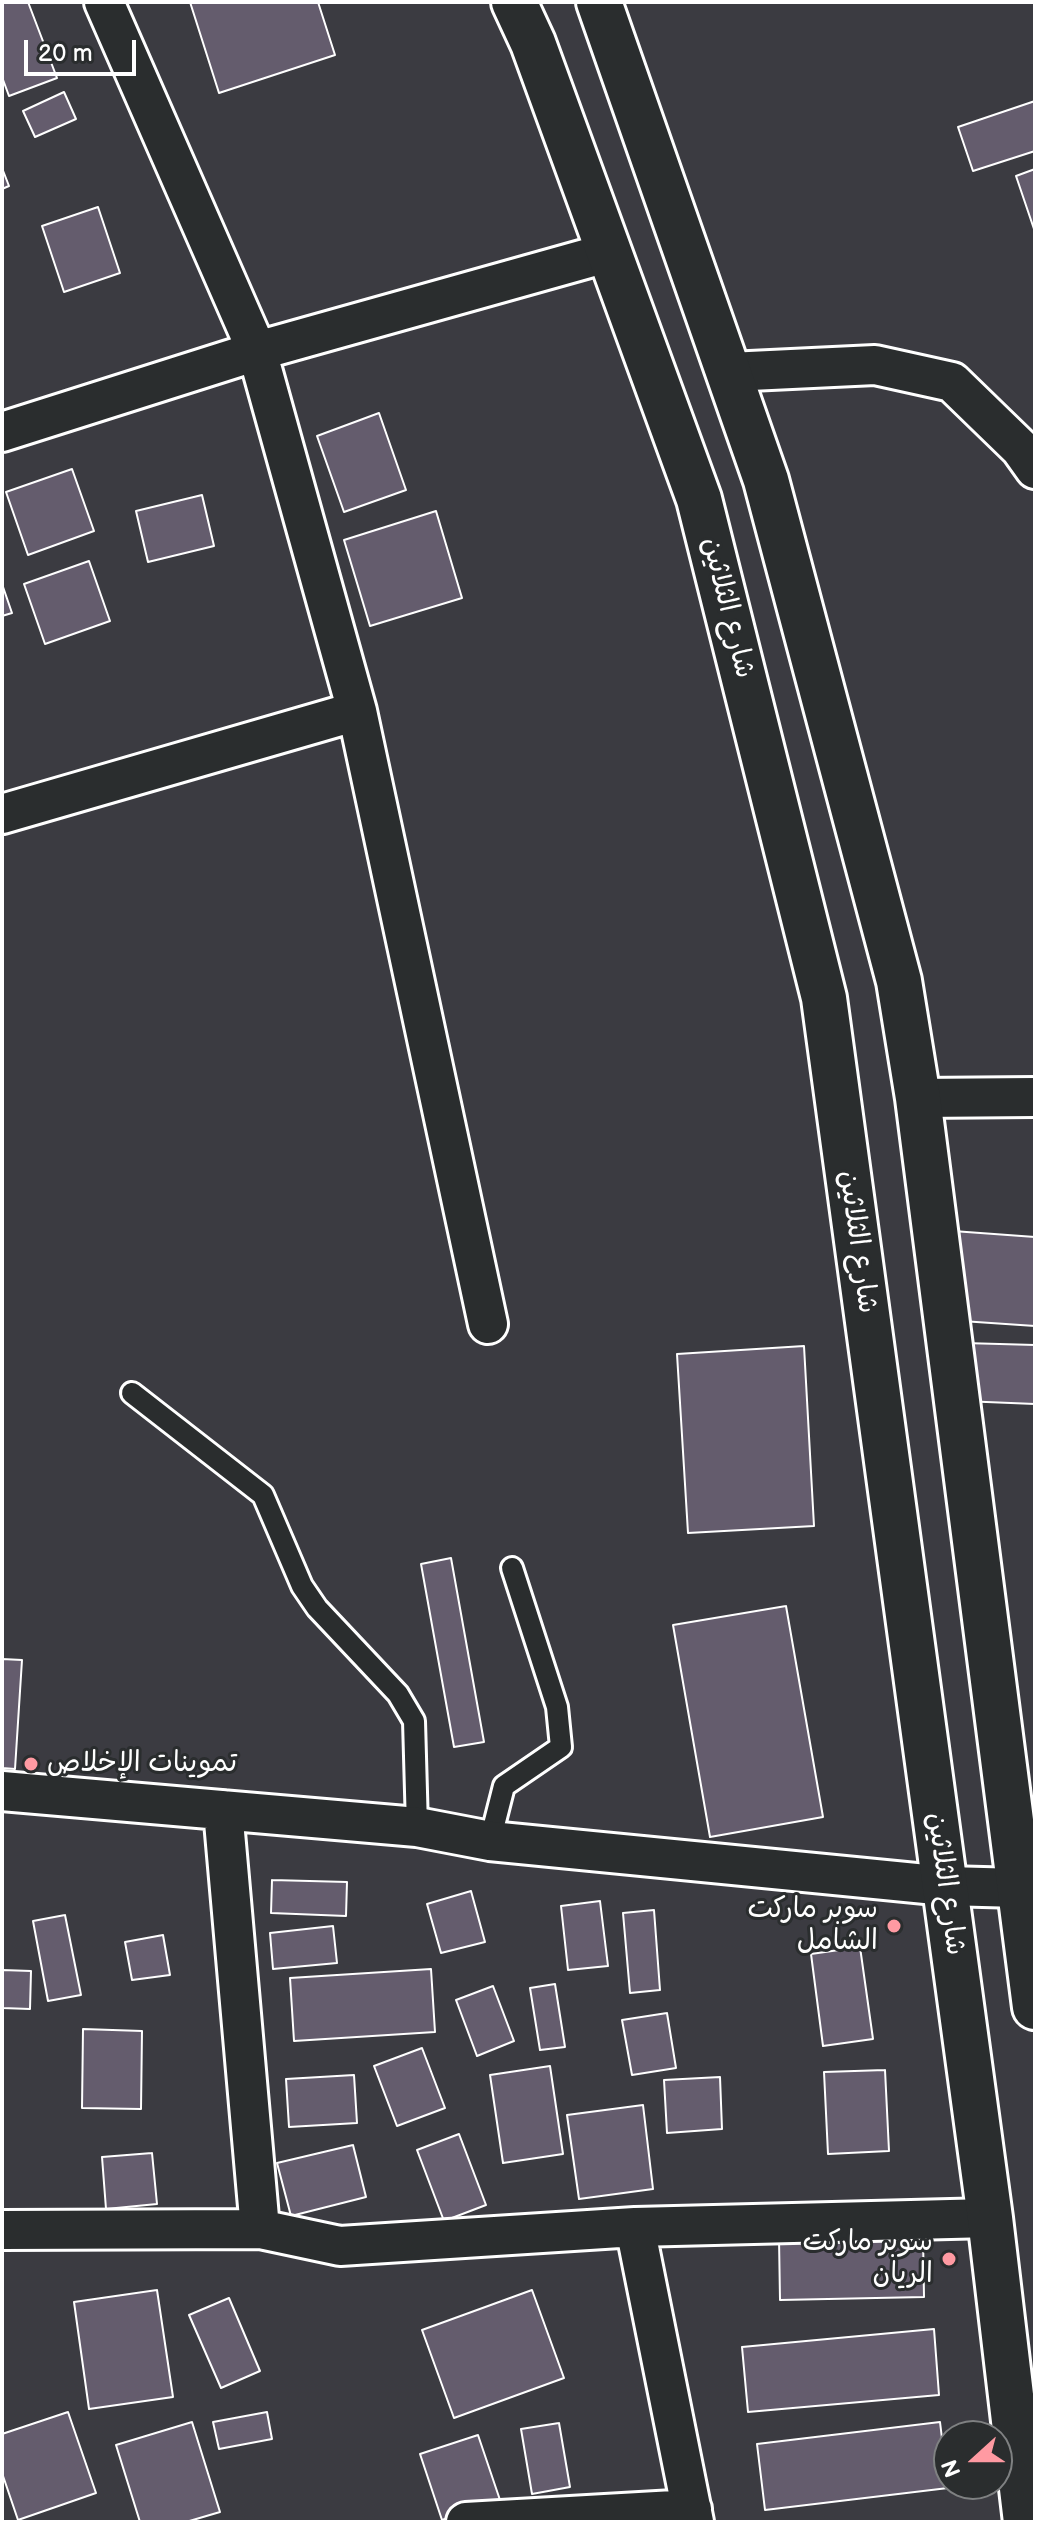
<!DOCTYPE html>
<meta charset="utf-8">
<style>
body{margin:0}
#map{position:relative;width:1037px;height:2524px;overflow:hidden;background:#3b3b41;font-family:"Balsamiq Sans",sans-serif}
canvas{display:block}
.frame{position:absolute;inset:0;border:4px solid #fff;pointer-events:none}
.north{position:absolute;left:933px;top:2420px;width:80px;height:80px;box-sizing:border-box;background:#2a2d2e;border:2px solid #7f8182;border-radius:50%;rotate:249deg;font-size:22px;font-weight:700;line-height:32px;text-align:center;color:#fff}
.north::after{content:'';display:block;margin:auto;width:28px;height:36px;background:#ff9aa2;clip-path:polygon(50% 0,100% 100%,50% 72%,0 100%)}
.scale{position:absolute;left:24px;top:40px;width:112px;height:36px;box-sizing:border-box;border:4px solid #fff;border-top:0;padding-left:10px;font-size:24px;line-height:28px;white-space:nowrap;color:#fff;-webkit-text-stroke:6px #2a2d2e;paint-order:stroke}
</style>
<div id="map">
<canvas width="1037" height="2524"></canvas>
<div class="frame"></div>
<div class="north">N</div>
<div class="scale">20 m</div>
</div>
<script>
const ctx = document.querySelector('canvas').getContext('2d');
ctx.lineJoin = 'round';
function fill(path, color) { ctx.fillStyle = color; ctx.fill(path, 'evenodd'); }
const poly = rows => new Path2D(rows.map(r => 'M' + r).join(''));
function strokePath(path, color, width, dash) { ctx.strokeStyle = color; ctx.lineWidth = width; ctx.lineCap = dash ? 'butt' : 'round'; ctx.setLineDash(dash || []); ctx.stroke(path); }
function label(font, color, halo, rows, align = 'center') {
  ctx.font = font + ' "Balsamiq Sans","Playpen Sans Arabic",sans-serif'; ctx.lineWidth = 6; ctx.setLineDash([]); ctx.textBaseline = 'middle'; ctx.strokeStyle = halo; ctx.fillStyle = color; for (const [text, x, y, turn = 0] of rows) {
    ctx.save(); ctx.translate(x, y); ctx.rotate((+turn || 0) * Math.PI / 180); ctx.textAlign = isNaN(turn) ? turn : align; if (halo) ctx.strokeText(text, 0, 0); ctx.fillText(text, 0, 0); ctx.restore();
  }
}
const building = poly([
 [2,2,28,2,57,78,9,96,2,77,2,2],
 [190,2,318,2,335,55,219,93,190,2],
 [64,92,76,119,35,137,23,111,64,92],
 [1035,101,1035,151,973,171,958,127,1035,101],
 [2,168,9,186,2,189,2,168],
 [1035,169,1035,229,1034,229,1016,176,1035,169],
 [98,207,120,273,64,292,42,226,98,207],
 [379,413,406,490,344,512,317,436,379,413],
 [72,469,94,531,28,555,6,492,72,469],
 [202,495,214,546,148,562,136,511,202,495],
 [436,511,462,598,370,626,344,540,436,511],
 [89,561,110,621,45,644,24,584,89,561],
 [2,584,12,613,2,616,2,584],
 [953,1231,1035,1237,1035,1326,947,1320,953,1231],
 [964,1343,1035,1345,1035,1404,962,1401,964,1343],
 [804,1346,814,1526,688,1533,677,1354,804,1346],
 [451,1558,484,1742,454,1747,421,1564,451,1558],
 [786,1606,823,1817,710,1837,673,1625,786,1606],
 [2,1659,22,1660,15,1769,2,1768,2,1659],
 [272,1880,347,1882,346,1916,271,1913,272,1880],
 [471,1891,485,1942,441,1953,427,1904,471,1891],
 [600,1901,608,1966,568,1970,561,1906,600,1901],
 [654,1910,660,1990,630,1993,623,1913,654,1910],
 [65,1915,81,1995,48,2001,33,1921,65,1915],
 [333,1926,337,1963,273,1969,270,1933,333,1926],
 [163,1935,170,1975,132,1980,125,1942,163,1935],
 [860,1947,873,2039,823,2046,811,1954,860,1947],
 [431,1969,435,2032,294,2041,290,1978,431,1969],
 [2,1970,31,1971,30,2009,2,2008,2,1970],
 [555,1984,565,2047,540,2050,530,1988,555,1984],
 [493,1986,514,2041,477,2056,456,2000,493,1986],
 [667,2013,676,2068,632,2075,622,2020,667,2013],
 [83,2029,142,2031,141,2109,82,2108,83,2029],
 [422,2048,445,2108,397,2126,374,2066,422,2048],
 [550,2066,563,2154,503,2163,490,2075,550,2066],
 [885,2070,889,2151,828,2154,824,2072,885,2070],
 [354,2075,357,2123,289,2127,286,2079,354,2075],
 [720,2077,722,2129,667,2133,664,2080,720,2077],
 [643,2105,653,2189,579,2199,567,2115,643,2105],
 [459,2134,486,2205,444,2221,417,2150,459,2134],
 [353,2145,366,2197,291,2216,277,2163,353,2145],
 [152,2153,157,2204,106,2209,102,2157,152,2153],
 [923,2235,924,2297,780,2300,779,2238,923,2235],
 [157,2290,173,2397,89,2409,74,2302,157,2290],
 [532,2290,564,2378,454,2418,422,2330,532,2290],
 [229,2298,260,2371,221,2388,189,2315,229,2298],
 [934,2329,939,2395,748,2412,742,2347,934,2329],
 [68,2412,96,2493,18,2520,2,2473,2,2434,68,2412],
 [267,2412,272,2439,219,2449,213,2422,267,2412],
 [192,2422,220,2512,186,2522,140,2522,116,2445,192,2422],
 [940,2422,948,2488,765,2510,757,2444,940,2422],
 [559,2423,570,2487,532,2494,521,2429,559,2423],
 [478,2435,500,2500,442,2520,420,2454,478,2435]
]);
const lane = poly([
 [132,1393,263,1495,302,1586,317,1608,398,1694,414,1721,417,1827],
 [490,1841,504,1786,561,1747,557,1707,512,1568]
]);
const street = poly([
 [104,2,257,351,357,711,488,1324],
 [729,372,875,365,952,382,1020,448,1035,469],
 [2,432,257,351,610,252],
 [2,814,357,711],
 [918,1098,1035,1097],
 [2,1791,417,1827,490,1841,946,1886,1020,1888],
 [223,1810,260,2229],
 [635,2227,694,2522],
 [2,2230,260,2229,340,2246,635,2227,990,2218],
 [466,2522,692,2509]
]);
const secondary = poly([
 [514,2,533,43,699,499,824,998,990,2218,1026,2522],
 [599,2,766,480,899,981,918,1098,1035,2007]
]);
const markers = [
 [31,1764,8,"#ff9aa2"],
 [894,1926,8,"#ff9aa2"],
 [949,2259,8,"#ff9aa2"]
];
const streetNames = [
 ["شارع الثلاثين",727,608,76],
 ["شارع الثلاثين",857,1242,82],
 ["شارع الثلاثين",945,1884,82]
];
const poiNames = [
 ["تموينات الإخلاص",47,1764,"left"],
 ["سوبر ماركت",878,1910],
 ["الشامل",878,1942],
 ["سوبر ماركت",933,2243],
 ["الريان",933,2275]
];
fill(building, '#645c6d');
strokePath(building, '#fff', 2);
strokePath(lane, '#fff', 26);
strokePath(street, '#fff', 44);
strokePath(secondary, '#fff', 50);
strokePath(lane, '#2a2d2e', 20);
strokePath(street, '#2a2d2e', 38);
strokePath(secondary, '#2a2d2e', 44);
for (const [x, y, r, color] of markers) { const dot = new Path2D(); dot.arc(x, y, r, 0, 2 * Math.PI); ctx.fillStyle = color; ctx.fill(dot); strokePath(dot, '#2a2d2e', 3); }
label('28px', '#fff', '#2a2d2e', streetNames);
label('28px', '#fff', '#2a2d2e', poiNames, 'right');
</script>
